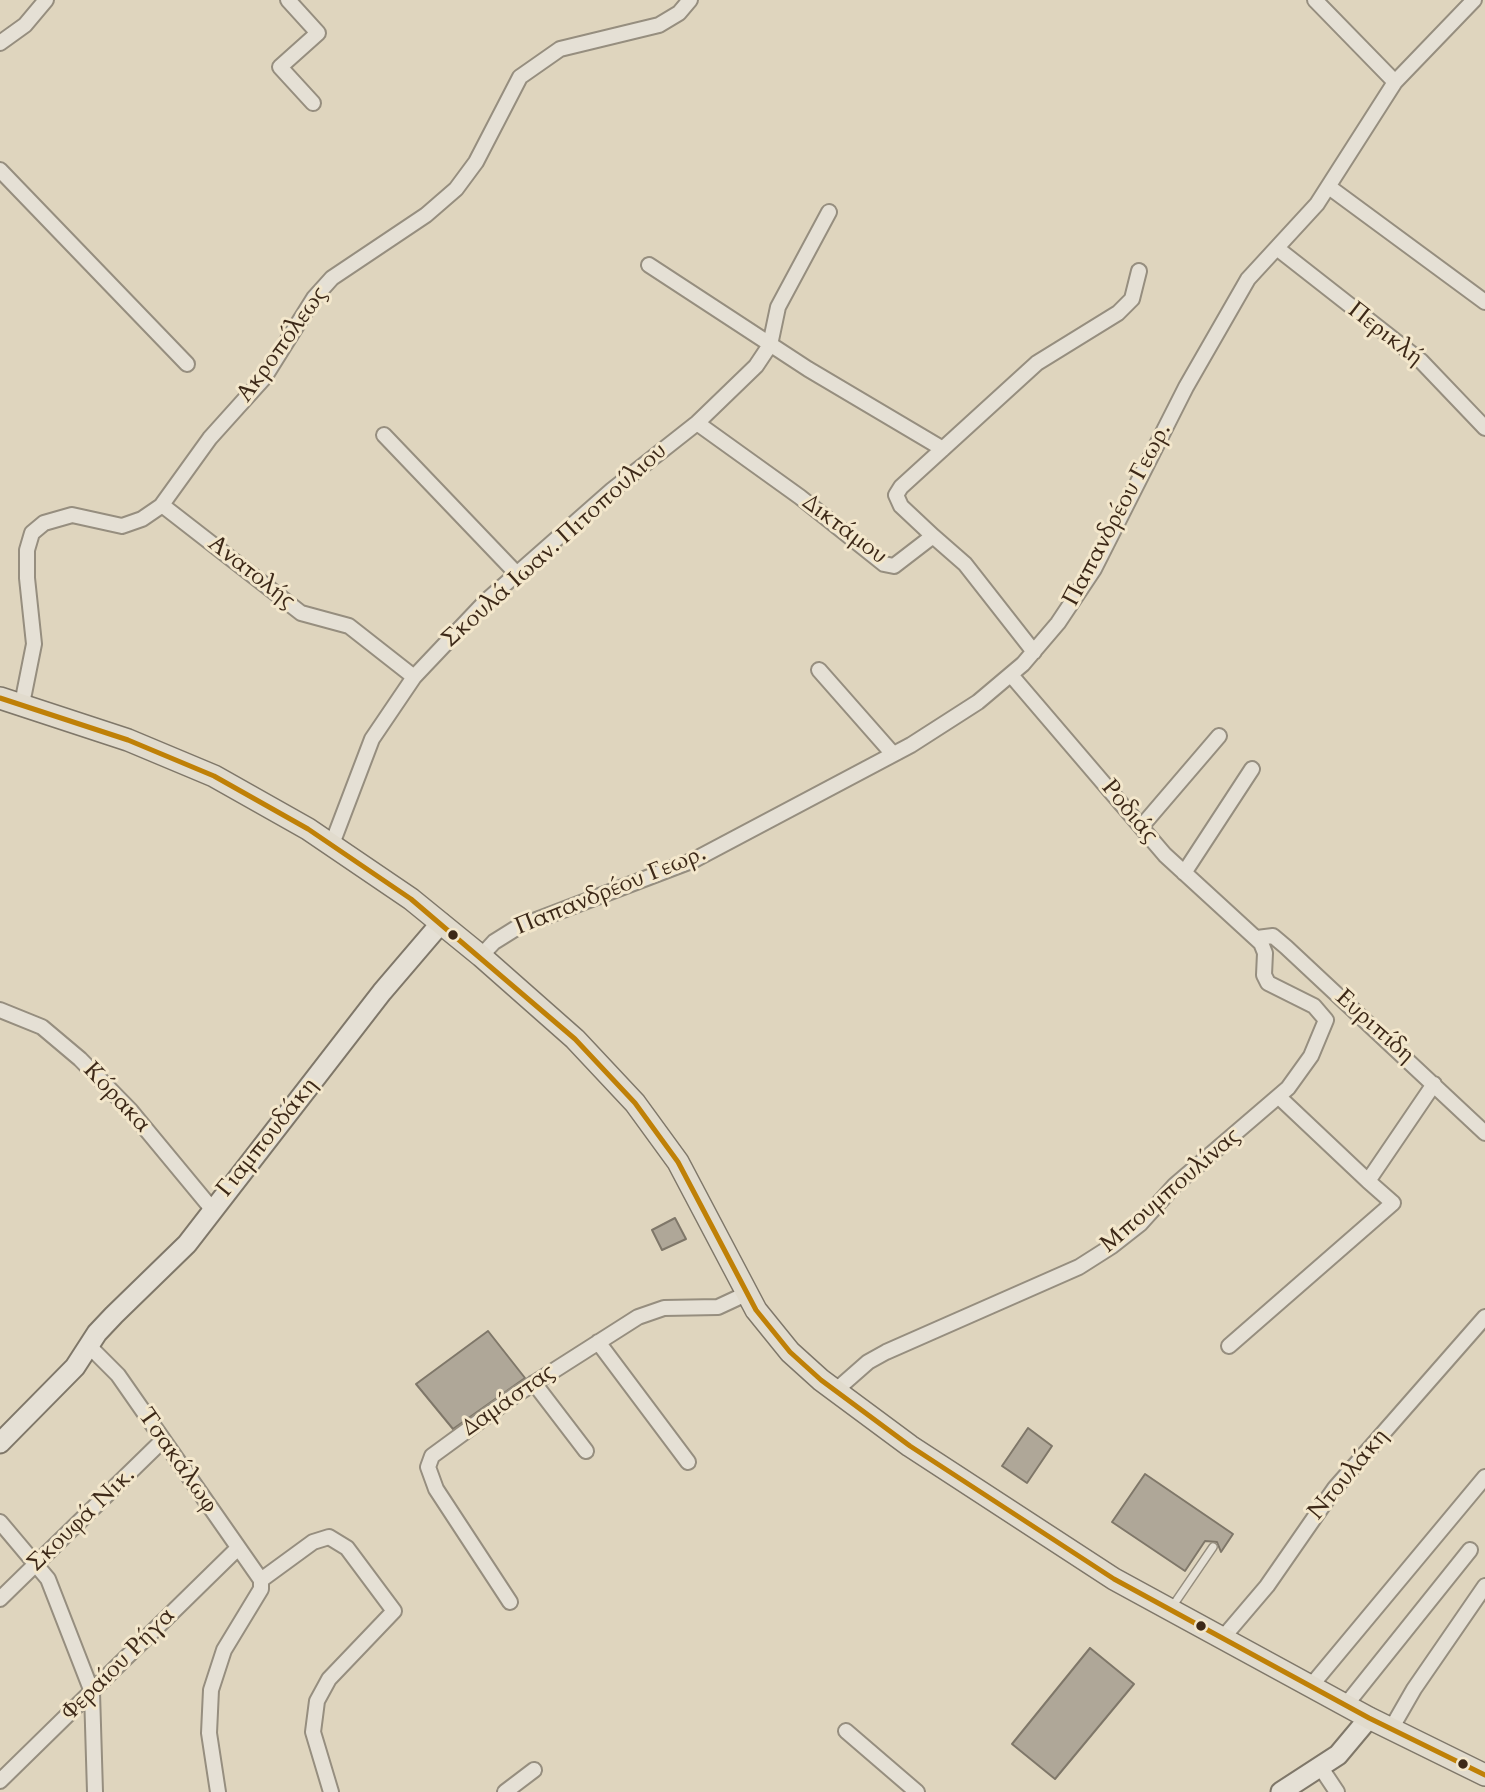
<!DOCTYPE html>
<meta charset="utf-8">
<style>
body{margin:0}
canvas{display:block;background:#dfd5be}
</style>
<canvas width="1485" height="1792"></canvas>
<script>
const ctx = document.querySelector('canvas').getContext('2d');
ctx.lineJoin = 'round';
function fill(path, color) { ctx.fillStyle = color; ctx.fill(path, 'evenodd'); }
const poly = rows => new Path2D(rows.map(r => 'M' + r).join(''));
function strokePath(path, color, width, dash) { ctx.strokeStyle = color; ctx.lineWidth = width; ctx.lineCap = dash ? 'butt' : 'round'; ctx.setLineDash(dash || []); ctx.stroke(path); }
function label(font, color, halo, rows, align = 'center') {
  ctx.font = font + ' Cardo,serif'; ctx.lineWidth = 6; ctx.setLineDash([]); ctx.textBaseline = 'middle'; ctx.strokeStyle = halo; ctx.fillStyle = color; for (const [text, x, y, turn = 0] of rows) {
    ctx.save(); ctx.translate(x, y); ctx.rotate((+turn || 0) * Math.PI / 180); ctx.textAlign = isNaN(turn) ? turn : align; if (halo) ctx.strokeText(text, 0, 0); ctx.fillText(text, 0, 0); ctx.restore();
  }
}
const building = poly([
 [675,1218,686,1239,662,1250,652,1230,675,1218],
 [488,1331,525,1378,453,1429,416,1384,488,1331],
 [1028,1428,1052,1446,1027,1483,1002,1466,1028,1428],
 [1145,1474,1233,1534,1221,1552,1217,1542,1205,1541,1185,1571,1112,1522,1145,1474],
 [1090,1648,1134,1684,1055,1779,1012,1744,1090,1648]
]);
const lane = poly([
 [1172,1607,1213,1547]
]);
const street = poly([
 [288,0,318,33,280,67,313,103],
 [1315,0,1395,82],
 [0,43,25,25,46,0],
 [0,170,187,364],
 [1329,187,1485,302],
 [1278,249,1421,361,1485,428],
 [649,265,808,369,943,449],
 [697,423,800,497,884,564,894,566,933,536,965,564,1034,652],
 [384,435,517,574],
 [162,505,301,613,349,626,414,677],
 [933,536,901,506,896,495,901,487,1037,363,1118,313,1132,299,1139,271],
 [819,670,893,754],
 [22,704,34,644,27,578,27,550,32,533,44,523,72,515,122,526,142,519,161,506,210,438,264,378,314,298,332,278,426,215,456,189,476,162,520,77,560,49,659,25,679,13,690,0],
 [1141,827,1219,736],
 [332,844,372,739,414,677,486,601,612,490,697,423,756,366,770,345,778,307,829,212],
 [1184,873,1252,769],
 [1257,938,1273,936,1286,947,1485,1133],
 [481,956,494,942,518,927,694,860,911,745,978,702,1023,664,1058,623,1094,569,1186,387,1248,279,1317,204,1395,82,1474,0],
 [0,1010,42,1027,80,1059,130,1110,212,1209],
 [1279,1097,1368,1181],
 [598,1342,688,1462],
 [1229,1346,1393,1203,1368,1181,1434,1084],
 [90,1347,118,1375,261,1580],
 [534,1383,586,1451],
 [835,1391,868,1362,886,1352,1079,1267,1112,1246,1140,1224,1175,1185,1288,1088,1311,1056,1326,1020,1314,1006,1268,983,1264,975,1265,953,1261,943,1165,855,1011,675],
 [0,1522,48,1579,92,1692,95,1792],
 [261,1580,313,1542,329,1537,347,1548,394,1611,329,1679,317,1701,313,1732,331,1792],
 [0,1599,163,1440],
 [510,1602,436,1489,428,1467,432,1456,514,1396,638,1317,664,1308,718,1307,746,1294],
 [1221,1640,1267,1586,1335,1488,1485,1317],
 [1310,1687,1485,1477],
 [1345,1706,1470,1550],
 [1391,1729,1414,1689,1485,1586],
 [846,1731,917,1792],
 [1321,1768,1337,1792],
 [0,1781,237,1549],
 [218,1792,209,1733,211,1690,224,1650,261,1589,261,1580],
 [505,1792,534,1770]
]);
const secondary = poly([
 [0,1443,75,1367,97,1333,114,1315,187,1244,382,992,441,923],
 [1281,1792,1338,1755,1369,1718]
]);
const primary = poly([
 [0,698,128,740,214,776,308,829,411,899,481,956,575,1039,635,1103,678,1162,756,1310,790,1352,821,1380,910,1446,1114,1579,1369,1718,1485,1775]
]);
const bus1 = poly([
 [0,698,128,740,214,776,308,829,411,899,575,1039,635,1103,678,1162,756,1310,790,1352,821,1380,910,1446,1114,1579,1369,1718,1485,1775]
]);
const markers = [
 [453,935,6,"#3d2918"],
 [1201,1626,6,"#3d2918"],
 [1463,1764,6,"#3d2918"]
];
const streetNames = [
 ["Περικλή",1385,335,38],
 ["Ακροπόλεως",283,345,-54],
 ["Παπανδρέου Γεωρ.",1118,515,-62],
 ["Δικτάμου",844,530,37],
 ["Σκουλά Ιωαν. Πιτοπούλιου",555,546,-42],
 ["Ανατολής",251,573,38],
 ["Ροδιάς",1129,812,50],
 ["Παπανδρέου Γεωρ.",611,891,-22],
 ["Ευριπίδη",1374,1027,42],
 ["Κόρακα",116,1098,47],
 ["Γιαμπουδάκη",268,1138,-51],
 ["Μπουμπουλίνας",1171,1191,-41],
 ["Δαμάστας",509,1401,-35],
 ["Τσακάλωφ",177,1461,55],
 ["Ντουλάκη",1349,1475,-50],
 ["Σκουφά Νικ.",82,1520,-44],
 ["Φεραίου Ρήγα",119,1665,-45]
];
fill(building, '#afa798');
strokePath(building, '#7f7769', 2);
strokePath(lane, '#968e7f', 10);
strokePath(street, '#968e7f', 18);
strokePath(secondary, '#7f7769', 23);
strokePath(primary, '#7f7769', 24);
strokePath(lane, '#e5e0d5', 7);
strokePath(street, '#e5e0d5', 14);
strokePath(secondary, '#e5e0d5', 19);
strokePath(primary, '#e1dbcd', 21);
strokePath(bus1, '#bf8007', 5);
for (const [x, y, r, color] of markers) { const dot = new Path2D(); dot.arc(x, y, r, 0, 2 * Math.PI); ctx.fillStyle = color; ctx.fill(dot); strokePath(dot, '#f3e7cc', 2.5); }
label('24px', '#3d2918', '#f3e7cc', streetNames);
</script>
